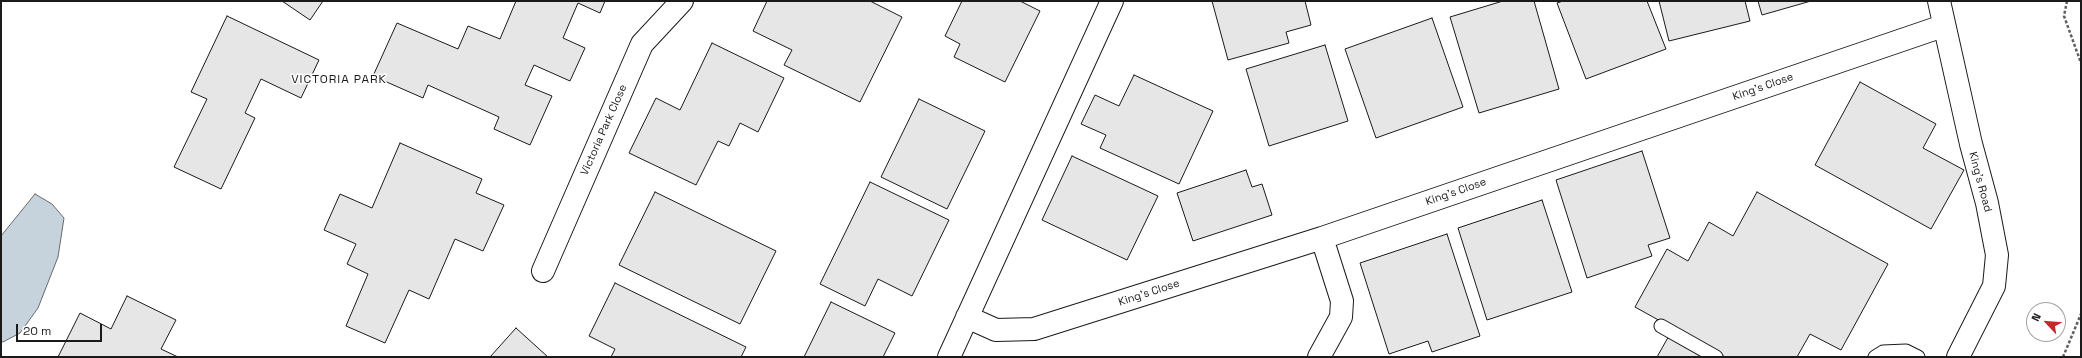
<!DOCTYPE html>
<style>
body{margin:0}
#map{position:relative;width:2082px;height:358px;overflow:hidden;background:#fff;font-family:"Space Grotesk",sans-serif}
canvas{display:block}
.frame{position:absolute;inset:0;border:2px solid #1a1a1a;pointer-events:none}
.north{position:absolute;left:2026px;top:302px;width:40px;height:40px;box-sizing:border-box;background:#fff;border:1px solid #a3a3a3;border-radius:50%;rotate:296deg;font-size:11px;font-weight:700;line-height:16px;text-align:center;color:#1a1a1a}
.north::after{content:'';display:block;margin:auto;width:14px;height:18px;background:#c62828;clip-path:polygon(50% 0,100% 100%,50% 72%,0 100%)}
.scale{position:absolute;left:16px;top:324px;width:86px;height:18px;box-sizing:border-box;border:2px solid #1a1a1a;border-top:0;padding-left:5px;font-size:12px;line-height:14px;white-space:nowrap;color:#1a1a1a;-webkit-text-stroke:3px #fff;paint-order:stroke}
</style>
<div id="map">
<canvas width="2082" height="358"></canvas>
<div class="frame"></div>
<div class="north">N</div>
<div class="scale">20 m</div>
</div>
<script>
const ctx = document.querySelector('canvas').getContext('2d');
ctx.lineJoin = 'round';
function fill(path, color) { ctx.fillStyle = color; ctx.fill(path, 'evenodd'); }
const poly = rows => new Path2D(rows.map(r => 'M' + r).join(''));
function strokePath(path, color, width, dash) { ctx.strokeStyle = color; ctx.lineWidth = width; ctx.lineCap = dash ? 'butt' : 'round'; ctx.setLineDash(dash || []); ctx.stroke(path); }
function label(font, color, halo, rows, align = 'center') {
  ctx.font = font + ' "Space Grotesk",sans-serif'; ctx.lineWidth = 3; ctx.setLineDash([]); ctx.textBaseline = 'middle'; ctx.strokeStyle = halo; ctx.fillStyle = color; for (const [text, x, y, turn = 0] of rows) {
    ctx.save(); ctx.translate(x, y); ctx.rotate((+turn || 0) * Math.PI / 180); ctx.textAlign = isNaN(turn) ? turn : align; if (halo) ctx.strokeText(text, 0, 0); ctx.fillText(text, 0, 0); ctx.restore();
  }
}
const water = poly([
 [35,194,52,204,64,218,58,257,38,308,20,333,3,342,1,341,1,236,35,194]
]);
const building = poly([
 [282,1,323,1,310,20,282,1],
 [516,1,605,1,600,13,578,3,563,38,585,48,570,81,534,65,525,85,552,96,530,145,494,129,499,117,428,85,423,98,373,76,397,23,458,49,468,26,500,39,516,1],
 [767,1,870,1,902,17,860,102,784,65,792,50,753,31,767,1],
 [962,1,1020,1,1040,11,1005,82,954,57,960,44,945,36,962,1],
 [1212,1,1305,1,1311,25,1286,32,1289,43,1228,60,1212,1],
 [1503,1,1534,1,1559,89,1479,113,1450,17,1503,1],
 [1563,1,1647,1,1666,49,1586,79,1557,3,1563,1],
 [1659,1,1745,1,1750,21,1669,41,1659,1],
 [1758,1,1811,1,1762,15,1758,1],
 [227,16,319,60,301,98,261,79,245,113,255,118,221,189,174,167,207,99,191,92,227,16],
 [1432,18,1463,107,1376,138,1345,49,1432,18],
 [712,43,784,78,758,132,740,123,729,146,718,141,696,185,629,153,656,98,680,110,712,43],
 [1325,45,1348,121,1269,146,1246,69,1325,45],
 [1134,75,1213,111,1179,184,1100,148,1106,135,1081,124,1095,95,1119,106,1134,75],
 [1860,82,1936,124,1923,148,1964,170,1931,229,1815,165,1860,82],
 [919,99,985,131,947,209,881,177,919,99],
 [400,143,482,179,476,193,504,205,483,251,455,239,429,299,409,290,385,343,346,326,368,274,347,264,356,244,324,230,340,194,372,208,400,143],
 [1642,151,1670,238,1648,245,1652,256,1587,278,1556,180,1642,151],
 [1072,156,1158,196,1127,260,1042,220,1072,156],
 [1246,170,1252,187,1262,184,1272,215,1193,241,1177,193,1246,170],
 [870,182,949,220,912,296,878,279,865,306,820,284,870,182],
 [655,192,776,251,740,324,619,265,655,192],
 [1757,192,1888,264,1841,350,1810,334,1797,357,1725,357,1635,307,1667,249,1688,261,1709,222,1733,236,1757,192],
 [1542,200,1572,292,1487,320,1458,228,1542,200],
 [1447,234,1480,336,1432,352,1428,341,1389,354,1360,263,1447,234],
 [615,283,746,347,741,357,611,357,615,349,589,336,615,283],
 [127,296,176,320,161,349,178,357,58,357,80,313,111,329,127,296],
 [831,302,895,333,883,357,804,357,831,302],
 [516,328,548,357,490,357,516,328],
 [1670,334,1711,357,1657,357,1670,334]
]);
const path = poly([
 [2067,1,2064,16,2081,63],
 [2063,357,2081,314]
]);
const service = poly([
 [1661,326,1716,357],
 [1875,357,1883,352,1906,351,1918,357]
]);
const minor = poly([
 [1939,1,1971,144,1987,203,1997,255,1994,286,1958,357],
 [543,271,642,44,682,1],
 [967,317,996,330,1034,329,1322,238,1943,26],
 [949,357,1112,1],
 [1319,357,1341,317,1342,301,1322,238]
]);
const streetNames = [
 ["King's Close",1763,87,-19],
 ["Victoria Park Close",604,130,-66],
 ["King's Road",1980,182,75],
 ["King's Close",1456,192,-19],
 ["King's Close",1149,293,-18]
];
const neighbourhoodNames = [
 ["VICTORIA PARK",339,80]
];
fill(water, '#c6d2dc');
strokePath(water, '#6a6a6a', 1);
fill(building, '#e6e6e6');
strokePath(building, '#1a1a1a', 1);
strokePath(service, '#1a1a1a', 15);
strokePath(minor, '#1a1a1a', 24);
strokePath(path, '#5f5f5f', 2.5, [3, 2]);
strokePath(service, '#fff', 13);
strokePath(minor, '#fff', 22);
label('11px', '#1a1a1a', '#fff', streetNames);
ctx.letterSpacing = '1px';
label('12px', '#1a1a1a', '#fff', neighbourhoodNames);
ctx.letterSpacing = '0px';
</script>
